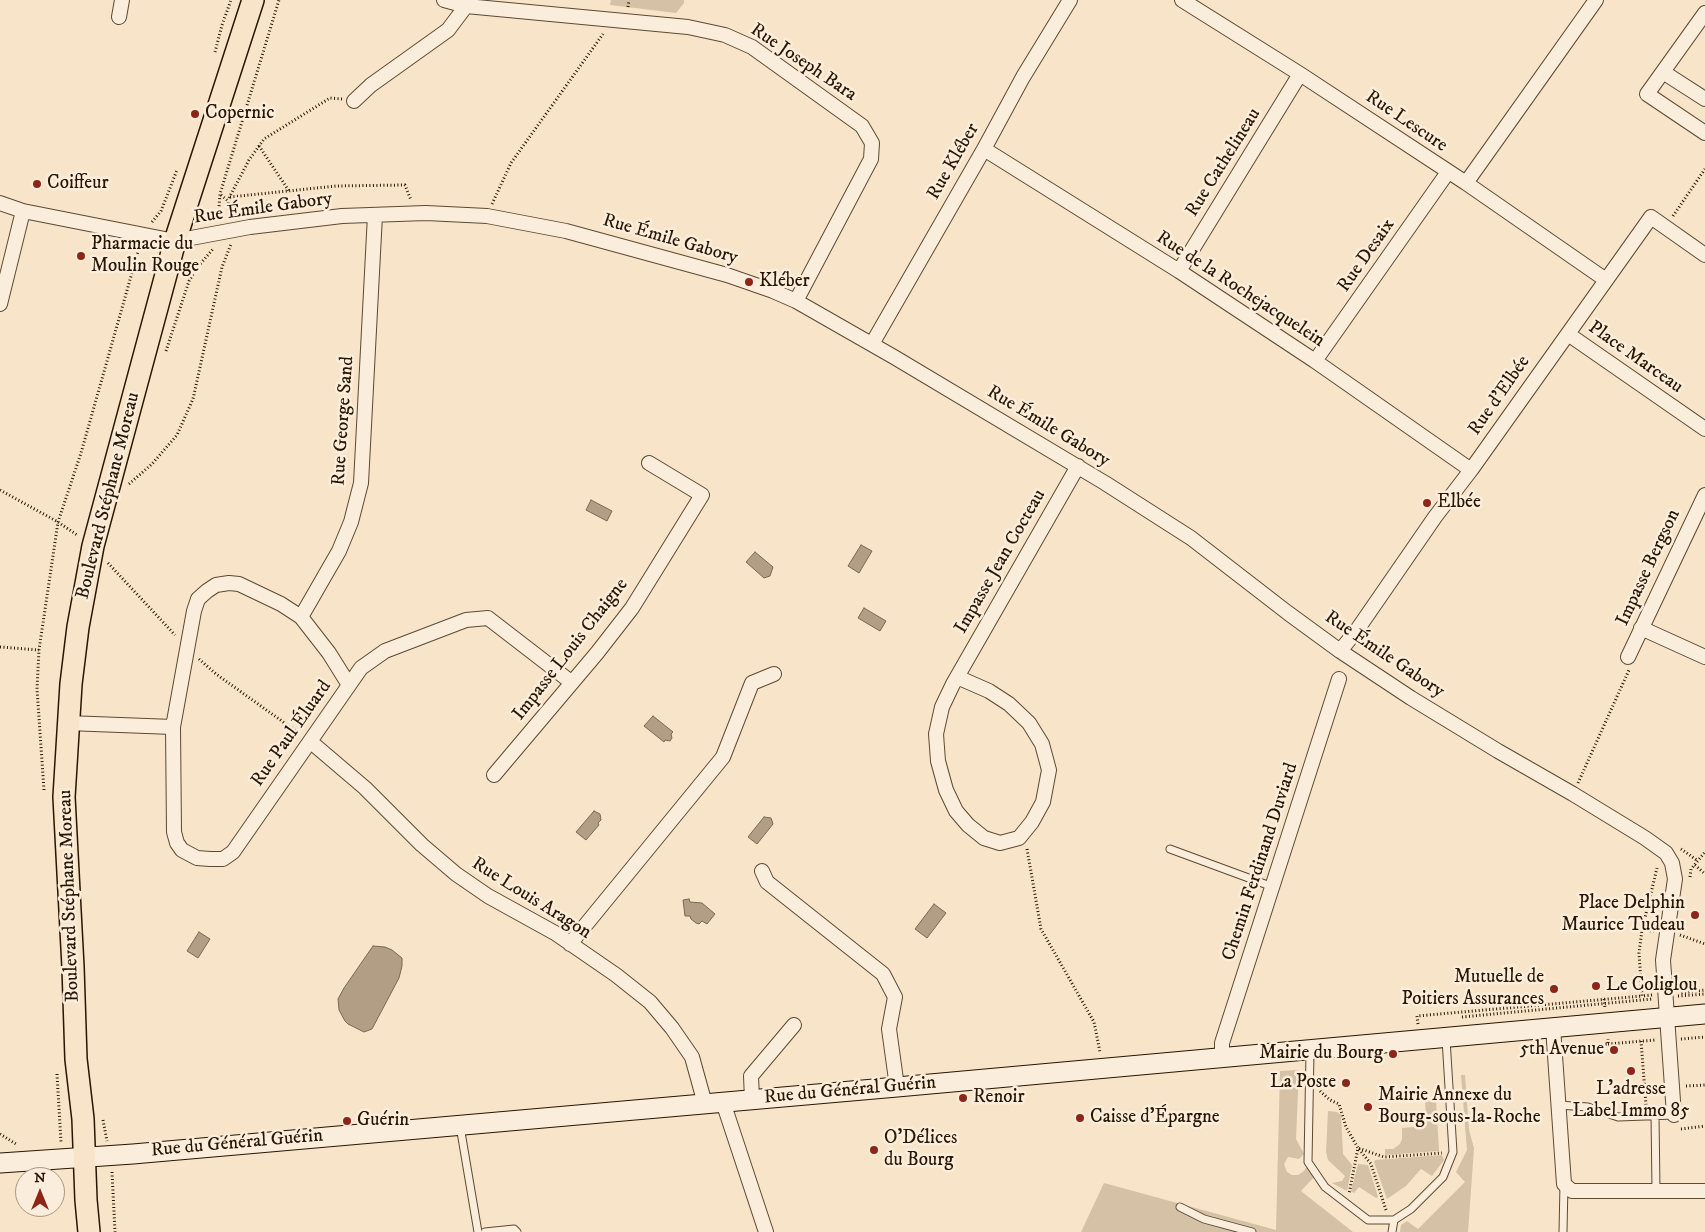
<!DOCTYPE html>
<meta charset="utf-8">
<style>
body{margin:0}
#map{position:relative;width:1705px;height:1232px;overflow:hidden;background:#f8e4c8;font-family:"IM FELL DW Pica",serif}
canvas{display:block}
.north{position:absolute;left:15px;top:1167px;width:50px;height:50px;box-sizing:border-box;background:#faeddb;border:1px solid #a69784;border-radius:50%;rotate:0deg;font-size:14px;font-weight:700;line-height:20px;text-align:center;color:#281601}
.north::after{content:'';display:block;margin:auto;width:18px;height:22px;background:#8f2418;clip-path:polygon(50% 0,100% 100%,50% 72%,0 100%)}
</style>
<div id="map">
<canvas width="1705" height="1232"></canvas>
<div class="north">N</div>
</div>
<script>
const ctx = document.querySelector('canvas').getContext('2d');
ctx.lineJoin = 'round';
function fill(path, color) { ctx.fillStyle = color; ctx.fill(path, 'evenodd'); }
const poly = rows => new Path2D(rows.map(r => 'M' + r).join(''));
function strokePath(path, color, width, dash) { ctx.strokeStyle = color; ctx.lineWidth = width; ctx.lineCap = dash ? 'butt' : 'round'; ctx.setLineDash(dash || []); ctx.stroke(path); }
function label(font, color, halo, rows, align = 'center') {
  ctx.font = font + ' "IM FELL DW Pica",serif'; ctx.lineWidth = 5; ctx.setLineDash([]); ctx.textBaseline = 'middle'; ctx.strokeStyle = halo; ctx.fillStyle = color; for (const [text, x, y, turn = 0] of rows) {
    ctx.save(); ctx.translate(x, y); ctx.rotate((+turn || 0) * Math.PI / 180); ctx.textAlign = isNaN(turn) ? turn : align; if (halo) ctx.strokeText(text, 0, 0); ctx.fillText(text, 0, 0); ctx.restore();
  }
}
const green = poly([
 [611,0,684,0,684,3,676,13,610,5],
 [1299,1070,1296,1139,1304,1154,1299,1159,1288,1157,1284,1164,1287,1172,1292,1175,1298,1175,1304,1171,1307,1166,1315,1176,1301,1191,1353,1232,1081,1232,1104,1183,1276,1230,1280,1071],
 [1461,1075,1465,1075,1469,1130,1474,1148,1468,1232,1400,1232,1401,1225,1407,1221,1418,1229,1465,1182,1456,1172,1467,1150],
 [1436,1101,1439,1151,1385,1155,1385,1149,1393,1149,1400,1144,1402,1139,1402,1128,1427,1126,1425,1102],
 [1328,1111,1337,1112,1341,1115,1343,1154,1352,1165,1347,1191,1332,1183,1342,1181,1345,1176,1328,1160,1326,1152],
 [1442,1155,1444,1160,1432,1176,1421,1169,1406,1186,1387,1199,1374,1162,1375,1160],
 [1358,1164,1368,1165,1378,1197,1376,1198,1359,1187,1354,1193,1351,1191]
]);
const water = poly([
 [591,500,612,511,607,521,586,510,591,500],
 [861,545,872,551,859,573,848,566,861,545],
 [755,552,773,567,770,576,764,578,746,562,755,552],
 [864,608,886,621,880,631,858,618,864,608],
 [653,716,673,732,671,734,672,738,670,741,665,740,664,742,644,726,653,716],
 [594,811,600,814,601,820,598,823,599,825,586,840,576,832,594,811],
 [764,817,771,818,773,824,757,844,748,837,764,817],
 [689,899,690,902,702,903,715,914,707,924,702,921,699,924,696,923,691,919,690,916,685,916,683,900,689,899],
 [934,904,946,913,927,938,915,929,934,904],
 [199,932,210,939,198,958,187,951,199,932],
 [373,946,385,947,392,950,402,958,402,966,399,978,372,1029,364,1032,348,1024,345,1021,339,1010,338,999,344,988,373,946]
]);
const path = poly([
 [628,7,629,0],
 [215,52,222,25,231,0],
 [259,146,289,191],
 [221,195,228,201,230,218],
 [230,197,336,186,405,185,411,200],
 [229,198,249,160,264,139,330,98,342,99],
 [492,204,511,163,603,34],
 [1673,216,1705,169],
 [218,220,220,194,279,0],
 [152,222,161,211,177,170],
 [166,351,189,281,196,269,213,249],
 [129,484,152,464,177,435,193,399,222,267,231,244],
 [0,490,58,522,77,535],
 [108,563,175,635],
 [0,647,39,650],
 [199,659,216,674,300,734],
 [1578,783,1629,670],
 [44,790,37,689,39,650,58,522,81,453,139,248],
 [1027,849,1041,929,1094,1022,1100,1052],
 [1681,849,1698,861],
 [1695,865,1705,874],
 [1690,877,1691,869,1705,852],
 [1642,930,1657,868],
 [1680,935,1705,944],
 [1681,990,1681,993,1705,990],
 [1652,995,1642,996,1639,953,1642,930,1654,931],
 [1678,996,1705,994],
 [1604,999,1605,1008],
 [1462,1017,1652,999],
 [1418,1024,1417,1016,1642,996],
 [1681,1039,1705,1037],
 [1641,1041,1646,1105],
 [1608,1044,1655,1040],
 [1568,1049,1570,1047,1608,1044,1608,1039],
 [57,1074,61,1142],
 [1686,1086,1705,1085],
 [1645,1090,1660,1089],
 [1320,1091,1330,1100,1339,1104,1346,1127,1358,1148,1349,1194],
 [103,1120,107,1141],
 [1681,1129,1705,1126],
 [0,1134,16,1144],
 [112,1172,115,1232],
 [1386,1210,1371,1164,1358,1148,1384,1157,1442,1153]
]);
const service = poly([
 [1170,849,1273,887],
 [1310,1052,1308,1162,1325,1187,1368,1220,1394,1220,1411,1209,1443,1177,1453,1152,1446,1039],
 [1558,1105,1588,1107,1618,1117,1674,1115],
 [1655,1115,1656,1190],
 [460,1126,478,1232],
 [1180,1207,1204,1219,1252,1232],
 [485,1232,514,1229,517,1232],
 [1392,1232,1394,1220],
 [1563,1232,1564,1184]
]);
const minor = poly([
 [444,0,466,6,688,27,725,35,752,47,862,126,872,143,871,159,796,301],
 [1182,0,1300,74,1466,183,1606,280],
 [1705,13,1647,94,1705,133],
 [119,17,122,0],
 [1663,72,1705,99],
 [354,101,371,85,448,30,466,6],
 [984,149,1179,271,1315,361,1471,470],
 [1466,183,1596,0],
 [0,203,23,211,175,241,250,227,342,216,426,213,487,216,566,231,727,275,773,291,796,301,894,357,1105,483,1191,538,1288,613,1340,651,1411,698,1498,751,1573,794,1645,838,1666,853,1672,863,1675,879,1663,960,1674,1115],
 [1179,271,1300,74],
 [0,304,23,211],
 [1568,334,1705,429],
 [872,344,984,149,1023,77,1070,0],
 [1315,361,1448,172],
 [301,617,339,551,351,522,361,483,375,215],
 [1641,628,1705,657],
 [1340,651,1357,630,1435,517,1471,470,1651,217,1705,255],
 [1628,657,1705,495],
 [957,677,989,691,1009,704,1029,723,1042,744,1049,770,1043,802,1032,822,1019,838,1000,843,984,838,968,825,956,811,946,790,938,761,936,734,942,707,953,684,1078,466],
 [349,685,329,653,301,617,281,604,239,584,229,583,216,585,207,591,198,599,194,611,173,727,174,832,177,843,182,850,197,858,210,859,223,859,233,852,361,668,385,651,466,620,488,618,571,682],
 [67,723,173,727],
 [311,742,365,788,422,845,456,874,488,896,555,933,616,975,650,1002,672,1028,692,1057,705,1104],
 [494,775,597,653,632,608,702,495,649,463],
 [762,871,767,882,883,974,895,997,889,1029,897,1087],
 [570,944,723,757,752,683,774,674],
 [1553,1027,1564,1184,1572,1191,1705,1191],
 [1222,1057,1222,1043,1339,679],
 [752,1099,751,1076,794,1025],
 [723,1102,766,1232]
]);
const secondary = poly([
 [0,1163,133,1154,897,1087,1705,1014]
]);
const primary = poly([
 [89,1232,86,1200,83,1119,76,1059,73,967,64,797,71,684,78,627,93,546,175,241,253,0]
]);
const markers = [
 [195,114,5,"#8f2418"],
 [37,184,5,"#8f2418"],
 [81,256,5,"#8f2418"],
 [749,282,5,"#8f2418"],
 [1427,503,5,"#8f2418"],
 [1695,915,5,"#8f2418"],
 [1596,986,5,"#8f2418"],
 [1554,989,5,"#8f2418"],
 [1614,1050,5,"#8f2418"],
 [1393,1054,5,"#8f2418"],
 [1631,1071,5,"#8f2418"],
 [1346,1083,5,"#8f2418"],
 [963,1098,5,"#8f2418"],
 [1368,1107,5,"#8f2418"],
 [1080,1118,5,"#8f2418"],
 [347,1121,5,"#8f2418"],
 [874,1150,5,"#8f2418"]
];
const streetNames = [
 ["Rue Joseph Bara",803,63,34],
 ["Rue Lescure",1406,122,34],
 ["Rue Kléber",954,162,-60],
 ["Rue Cathelineau",1224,163,-58],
 ["Rue Émile Gabory",263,209,-8],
 ["Rue Émile Gabory",670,240,16],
 ["Rue Desaix",1367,256,-55],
 ["Rue de la Rochejacquelein",1240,290,33],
 ["Place Marceau",1635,358,35],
 ["Rue d'Elbée",1500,396,-55],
 ["Rue George Sand",344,421,-86],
 ["Rue Émile Gabory",1048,427,31],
 ["Boulevard Stéphane Moreau",109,496,-76],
 ["Impasse Jean Cocteau",1001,562,-60],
 ["Impasse Bergson",1649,568,-65],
 ["Impasse Louis Chaigne",571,650,-52],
 ["Rue Émile Gabory",1384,655,34],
 ["Rue Paul Éluard",292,734,-55],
 ["Chemin Ferdinand Duviard",1261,862,-72],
 ["Boulevard Stéphane Moreau",70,896,-92],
 ["Rue Louis Aragon",531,899,32],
 ["Rue du Général Guérin",850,1091,-5],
 ["Rue du Général Guérin",237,1144,-5]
];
const poiNames = [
 ["Copernic",205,114],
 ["Coiffeur",47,184],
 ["Pharmacie du",91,245],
 ["Moulin Rouge",91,267],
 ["Kléber",759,282],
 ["Elbée",1437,503],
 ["Place Delphin",1685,904,"right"],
 ["Maurice Tudeau",1685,926,"right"],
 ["Mutuelle de",1544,978,"right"],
 ["Poitiers Assurances",1544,1000,"right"],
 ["Le Coliglou",1606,986],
 ["5th Avenue",1604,1050,"right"],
 ["Mairie du Bourg",1383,1054,"right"],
 ["La Poste",1336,1083,"right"],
 ["L'adresse",1631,1090,"center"],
 ["Label Immo 85",1631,1112,"center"],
 ["Mairie Annexe du",1378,1096],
 ["Bourg-sous-la-Roche",1378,1118],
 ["Renoir",973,1098],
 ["Caisse d'Épargne",1090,1118],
 ["Guérin",357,1121],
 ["O'Délices",884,1139],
 ["du Bourg",884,1161]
];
fill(green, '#d5c1a6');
fill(water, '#b19e84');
strokePath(water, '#7a6850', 1);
strokePath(service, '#5c4a33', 9);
strokePath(minor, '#5c4a33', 16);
strokePath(secondary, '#281601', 21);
strokePath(primary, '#281601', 24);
strokePath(path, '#281601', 3, [1, 2.5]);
strokePath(service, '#faeddb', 7);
strokePath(minor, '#faeddb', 14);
strokePath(secondary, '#faeddb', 19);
strokePath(primary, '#f8e4c8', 21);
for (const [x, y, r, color] of markers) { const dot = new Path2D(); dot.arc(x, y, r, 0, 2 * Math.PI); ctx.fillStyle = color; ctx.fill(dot); strokePath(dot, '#faeddb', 2); }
label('19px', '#281601', '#faeddb', streetNames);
label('19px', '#281601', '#faeddb', poiNames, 'left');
</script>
